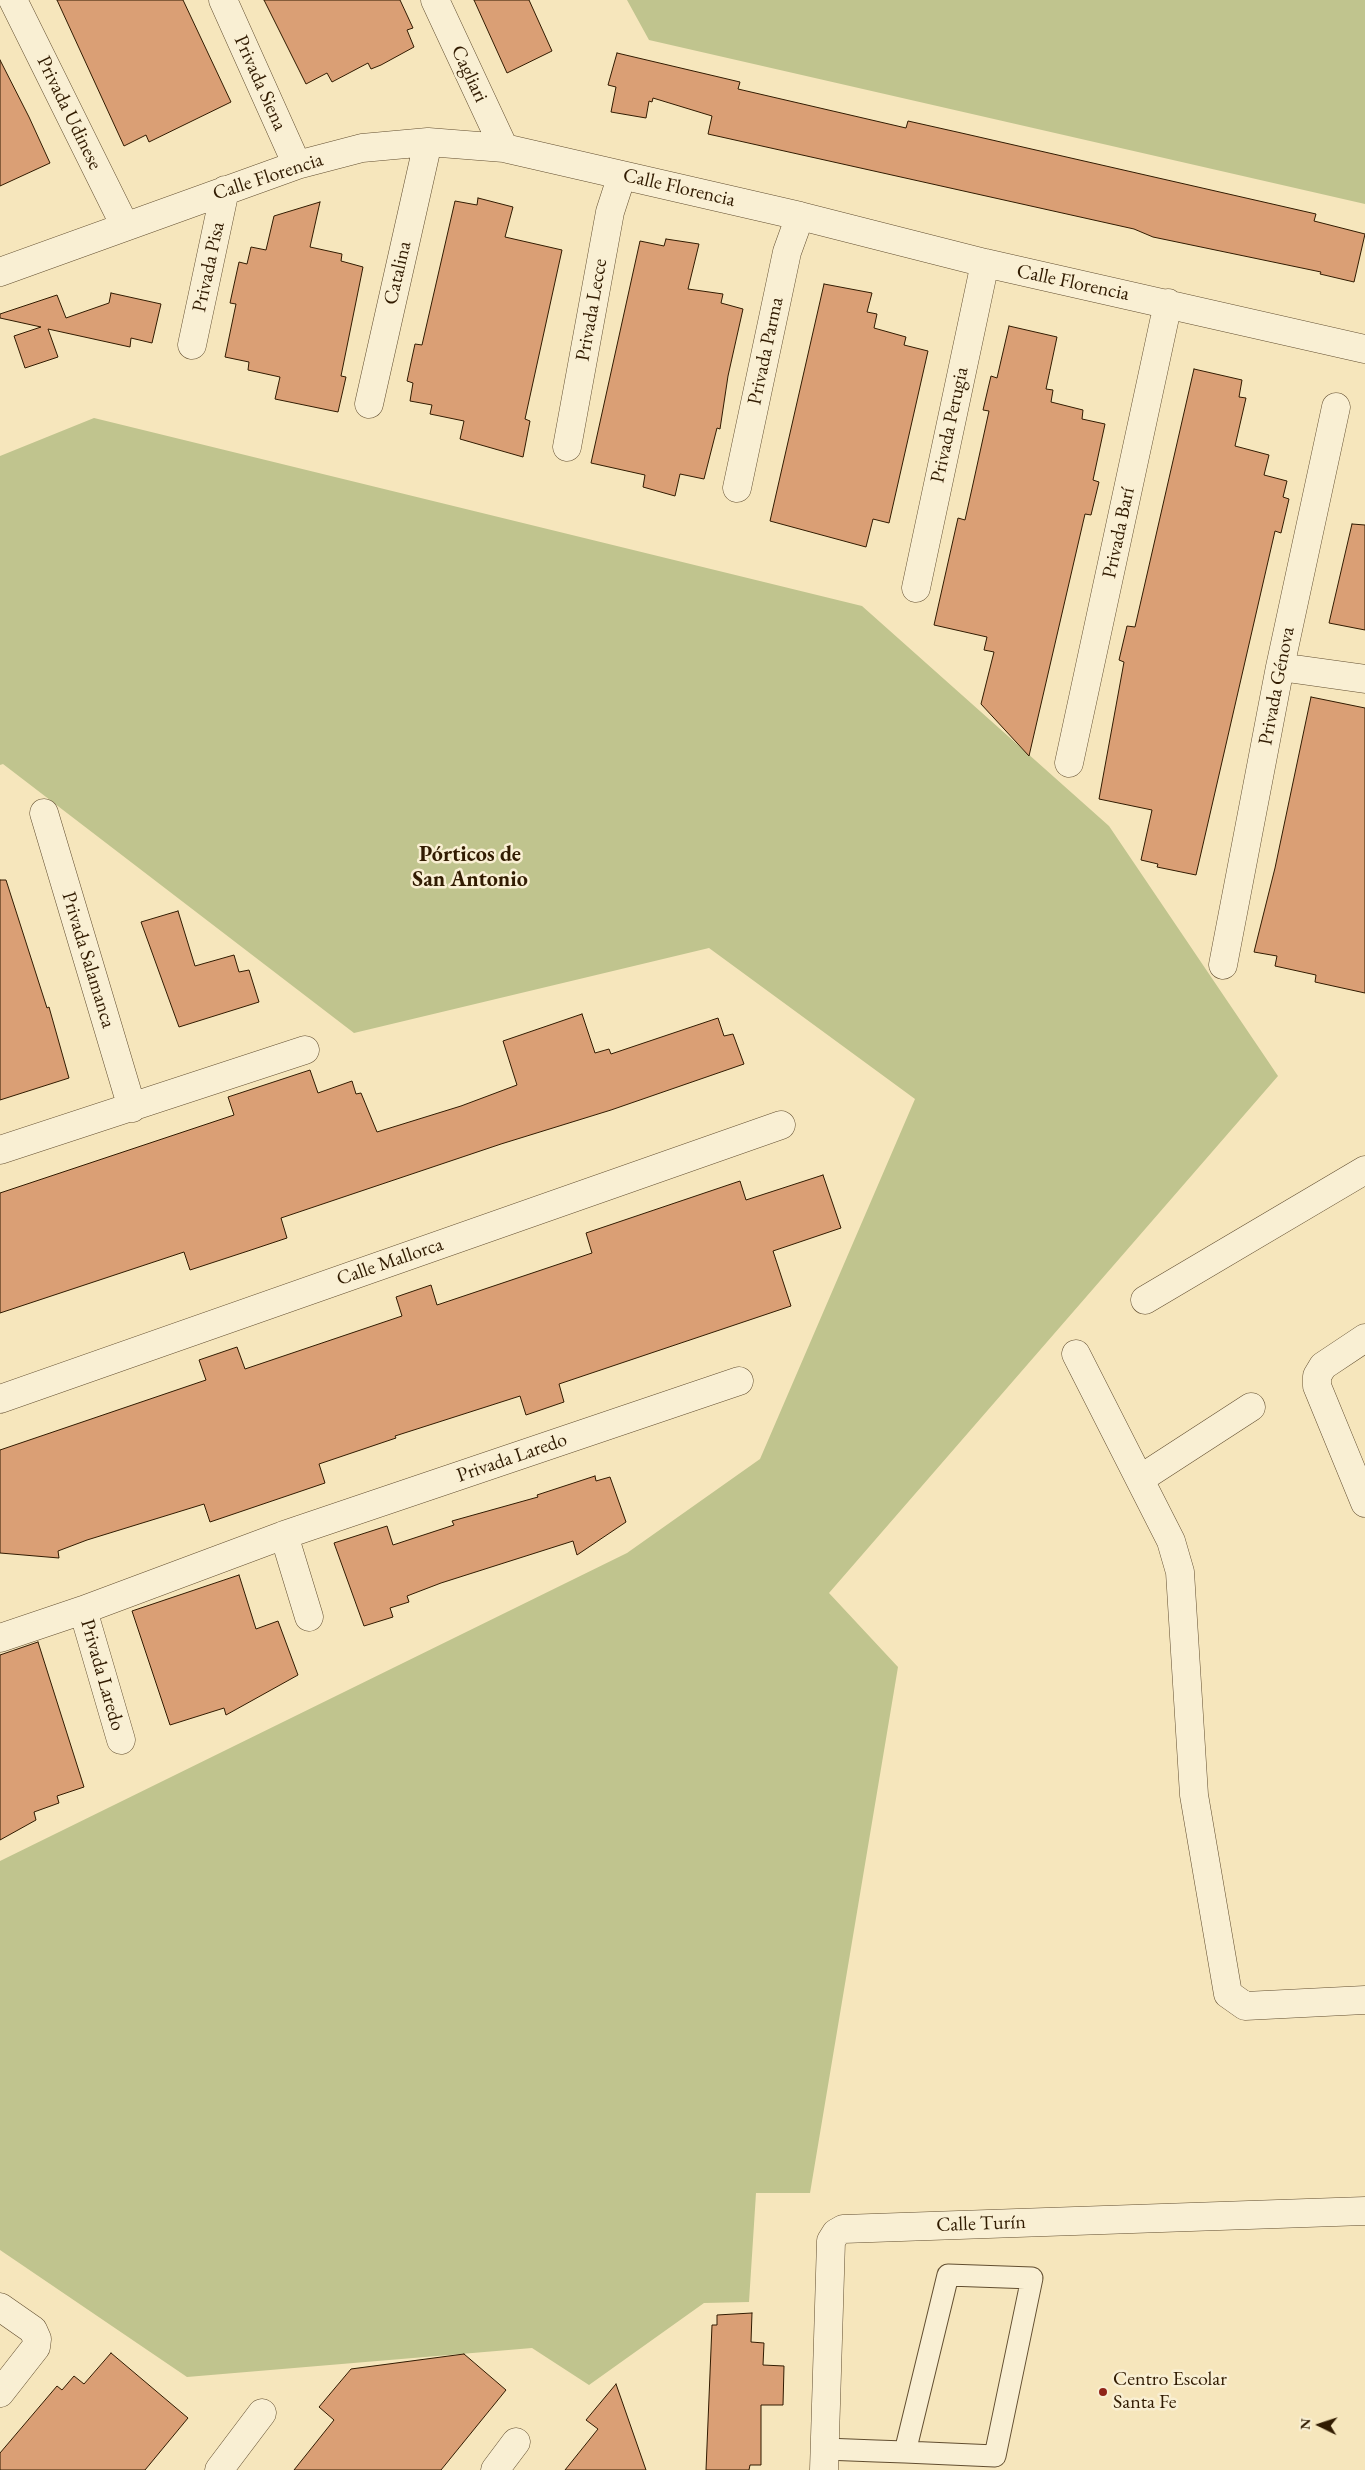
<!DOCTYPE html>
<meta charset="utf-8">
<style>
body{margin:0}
#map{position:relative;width:1365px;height:2470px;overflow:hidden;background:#f6e6bc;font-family:"EB Garamond",serif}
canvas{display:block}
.north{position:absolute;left:1295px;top:2400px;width:50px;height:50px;-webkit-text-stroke:4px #f9efd3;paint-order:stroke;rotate:274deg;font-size:14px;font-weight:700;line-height:20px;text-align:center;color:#311b01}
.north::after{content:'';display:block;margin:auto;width:18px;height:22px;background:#311b01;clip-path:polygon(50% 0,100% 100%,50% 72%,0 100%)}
</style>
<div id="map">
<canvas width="1365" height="2470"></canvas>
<div class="north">N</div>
</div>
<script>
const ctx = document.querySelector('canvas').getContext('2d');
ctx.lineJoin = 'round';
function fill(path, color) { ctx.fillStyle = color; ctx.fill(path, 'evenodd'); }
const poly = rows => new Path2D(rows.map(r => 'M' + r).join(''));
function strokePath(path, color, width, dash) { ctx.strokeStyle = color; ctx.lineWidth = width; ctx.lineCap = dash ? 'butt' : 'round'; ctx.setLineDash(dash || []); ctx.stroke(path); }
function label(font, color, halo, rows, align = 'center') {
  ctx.font = font + ' "EB Garamond",serif'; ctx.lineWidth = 5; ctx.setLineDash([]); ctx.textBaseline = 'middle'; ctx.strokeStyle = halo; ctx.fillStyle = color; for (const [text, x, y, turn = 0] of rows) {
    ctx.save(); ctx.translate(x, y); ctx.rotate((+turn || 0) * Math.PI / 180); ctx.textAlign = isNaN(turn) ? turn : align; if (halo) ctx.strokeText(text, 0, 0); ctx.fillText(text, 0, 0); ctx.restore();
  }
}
const green = poly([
 [627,0,1365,0,1365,204,649,40],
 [94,418,862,606,1109,826,1278,1076,829,1593,898,1667,810,2193,756,2193,749,2302,704,2303,589,2385,532,2348,187,2377,0,2250,0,1861,627,1553,760,1459,915,1099,709,948,354,1033,3,764,0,765,0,456]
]);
const building = poly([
 [57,0,183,0,231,102,149,142,146,135,124,146,57,0],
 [264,0,400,0,413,28,407,30,414,47,381,65,371,69,368,63,332,82,327,73,306,84,264,0],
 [474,0,529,0,552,51,507,73,474,0],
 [617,53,740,82,738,89,906,128,908,121,957,132,1316,214,1314,221,1365,234,1354,282,1320,274,1321,272,1153,237,1134,229,708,134,712,116,653,98,652,102,649,101,646,118,611,112,616,87,608,85,617,53],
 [0,60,29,117,50,163,0,186,0,60],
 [478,198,513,207,505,237,562,250,525,419,530,421,523,457,460,439,464,421,430,414,432,405,410,401,413,383,407,381,415,344,422,345,455,201,477,205,478,198],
 [320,202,310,247,342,254,341,261,363,267,341,376,346,377,338,412,275,399,280,377,248,370,249,362,225,357,236,304,230,303,239,262,247,264,251,247,266,250,274,216,320,202],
 [666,239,699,244,688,289,723,294,721,303,743,309,728,376,720,429,717,428,704,479,680,474,675,496,643,487,645,475,591,463,640,241,664,246,666,239],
 [824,284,872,293,867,312,877,314,874,328,906,337,904,345,928,351,889,523,873,519,866,547,770,521,824,284],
 [111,293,161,304,152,343,131,338,130,347,48,329,58,357,25,368,14,336,41,327,0,318,0,314,57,295,66,318,109,303,111,293],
 [1009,326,1057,337,1046,389,1053,390,1051,402,1083,410,1082,419,1105,424,1093,480,1099,482,1091,515,1085,514,1029,756,981,704,994,652,984,650,987,637,934,625,958,518,965,520,973,484,989,411,983,410,991,376,997,378,1009,326],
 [1194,369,1242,380,1239,397,1246,398,1235,446,1269,455,1264,475,1287,481,1283,497,1289,499,1281,533,1275,531,1196,875,1157,867,1158,864,1141,860,1152,810,1099,799,1124,662,1119,660,1127,626,1135,627,1194,369],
 [1352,524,1365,525,1365,630,1329,623,1352,524],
 [1311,697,1365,708,1365,993,1315,982,1316,975,1275,966,1277,956,1254,952,1275,868,1311,697],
 [0,880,6,880,47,1008,49,1007,69,1078,0,1100,0,880],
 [178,911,195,966,234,955,239,972,249,970,259,1002,179,1027,141,922,178,911],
 [582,1014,595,1053,609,1049,611,1054,718,1018,724,1036,733,1034,744,1064,611,1110,501,1144,281,1218,287,1238,248,1251,190,1270,184,1252,0,1313,0,1193,234,1115,228,1097,310,1070,318,1093,352,1081,356,1094,361,1093,377,1132,461,1106,517,1085,503,1041,582,1014],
 [823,1175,841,1228,773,1251,791,1306,559,1384,564,1402,526,1415,520,1396,395,1436,396,1438,319,1464,325,1483,210,1522,204,1504,87,1540,58,1551,59,1558,0,1553,0,1450,206,1380,199,1360,237,1347,245,1369,402,1316,396,1297,431,1285,437,1305,592,1253,586,1233,740,1181,746,1200,823,1175],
 [595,1476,596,1481,610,1477,626,1522,577,1555,573,1541,441,1583,407,1596,409,1602,390,1608,393,1617,364,1626,334,1543,387,1526,393,1545,454,1525,452,1521,538,1497,537,1495,595,1476],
 [239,1575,256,1629,278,1621,298,1675,226,1715,224,1708,170,1725,132,1611,239,1575],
 [38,1642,84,1787,57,1796,59,1803,34,1812,36,1820,0,1840,0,1655,38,1642],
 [752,2313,751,2342,764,2343,763,2365,784,2366,783,2405,761,2405,761,2465,750,2465,749,2470,706,2470,712,2325,717,2325,717,2315,752,2313],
 [111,2353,188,2418,145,2470,0,2470,0,2453,57,2386,62,2390,74,2376,84,2384,111,2353],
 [464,2354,506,2390,441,2470,294,2470,334,2420,319,2407,351,2369,464,2354],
 [616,2384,646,2470,565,2470,598,2429,586,2420,616,2384]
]);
const lane = poly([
 [825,2449,876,2451,905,2452,995,2456,1032,2278,948,2275,905,2452]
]);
const street = poly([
 [13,0,125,226],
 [223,0,297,165],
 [435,0,504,148],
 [0,272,297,165,362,148,428,142,504,148,800,216,985,263,1365,349],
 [192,345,225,190],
 [369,404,428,142],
 [567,447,610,212,622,175],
 [737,488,787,252,800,216],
 [916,588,985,263],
 [1280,667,1365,679],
 [1069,763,1168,303],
 [44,813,132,1108],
 [1223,965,1280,667,1336,407],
 [0,1150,305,1050],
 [1145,1300,1365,1170],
 [1365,1338,1323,1366,1317,1376,1317,1386,1365,1503],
 [1076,1354,1171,1541,1180,1572,1194,1795,1228,1994,1245,2006,1365,2000],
 [0,1399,781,1125],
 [1140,1479,1251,1407],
 [284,1535,309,1617],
 [83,1610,121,1740],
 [0,1638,83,1610,284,1535,739,1381],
 [0,2307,33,2330,37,2339,36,2347,0,2393],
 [219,2470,262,2413],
 [495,2470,516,2442],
 [824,2470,831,2241,836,2233,843,2229,1365,2211]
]);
const markers = [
 [1103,2392,5,"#8f2418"]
];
const streetNames = [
 ["Cagliari",469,74,65],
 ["Privada Siena",260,83,66],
 ["Privada Udinese",69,113,64],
 ["Calle Florencia",268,177,-18],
 ["Calle Florencia",679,188,13],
 ["Privada Pisa",209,267,-78],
 ["Catalina",398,273,-77],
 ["Calle Florencia",1073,283,12],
 ["Privada Lecce",592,310,-80],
 ["Privada Parma",766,351,-78],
 ["Privada Perugia",950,425,-78],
 ["Privada Barí",1119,533,-78],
 ["Privada Génova",1277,686,-79],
 ["Privada Salamanca",88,960,73],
 ["Calle Mallorca",390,1262,-19],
 ["Privada Laredo",512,1458,-19],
 ["Privada Laredo",102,1675,74],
 ["Calle Turín",981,2224,-2]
];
const poiNames = [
 ["Centro Escolar",1113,2380],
 ["Santa Fe",1113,2403]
];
const quarterNames = [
 ["Pórticos de",470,855],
 ["San Antonio",470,880]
];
fill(green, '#c0c48e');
fill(building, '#da9f75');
strokePath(building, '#311b01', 1);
strokePath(lane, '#624e30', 23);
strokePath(street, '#624e30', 29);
strokePath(lane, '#f9efd3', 21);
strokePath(street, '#f9efd3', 28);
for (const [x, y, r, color] of markers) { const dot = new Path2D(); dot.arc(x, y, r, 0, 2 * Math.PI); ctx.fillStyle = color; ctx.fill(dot); strokePath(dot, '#f9efd3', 2); }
label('20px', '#311b01', '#f9efd3', streetNames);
label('20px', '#311b01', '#f9efd3', poiNames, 'left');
label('bold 22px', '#311b01', '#f9efd3', quarterNames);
</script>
